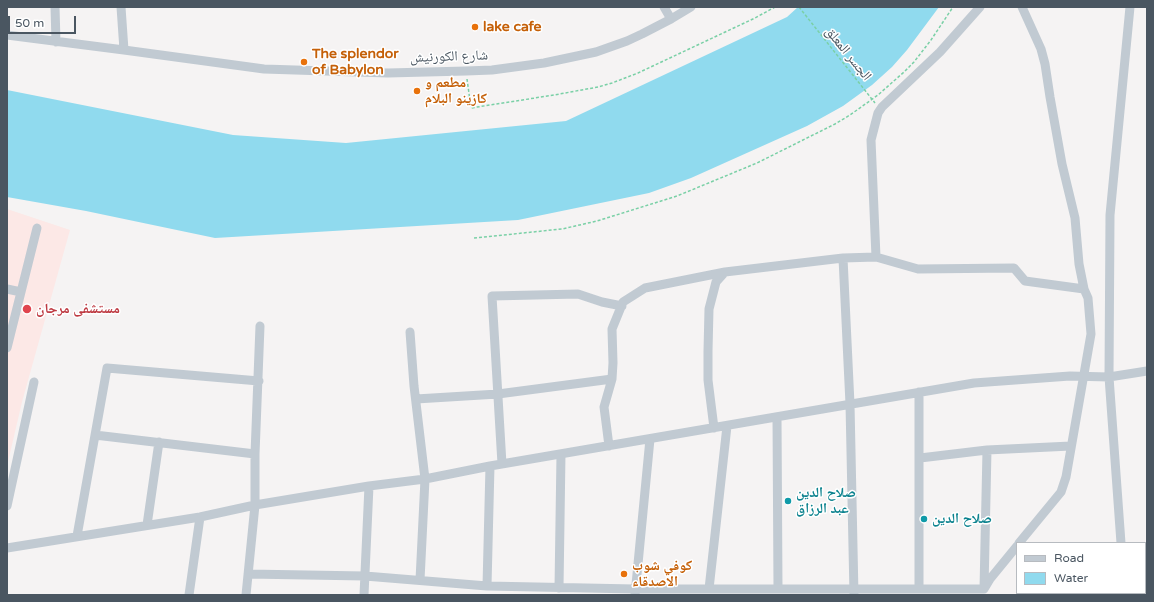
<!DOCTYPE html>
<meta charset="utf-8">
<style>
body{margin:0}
#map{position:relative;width:1154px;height:602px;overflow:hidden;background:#f5f3f3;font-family:"Varela Round",sans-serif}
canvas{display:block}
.frame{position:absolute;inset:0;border:8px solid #4a5661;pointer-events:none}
.legend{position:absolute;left:1016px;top:542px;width:130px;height:52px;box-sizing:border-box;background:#fff;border:1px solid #b7bbc0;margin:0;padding:5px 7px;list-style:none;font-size:12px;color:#4a5661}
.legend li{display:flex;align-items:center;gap:8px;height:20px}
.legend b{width:20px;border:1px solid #b7bbc0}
.scale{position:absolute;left:8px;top:16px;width:68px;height:18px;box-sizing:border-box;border:2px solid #4a5661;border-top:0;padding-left:5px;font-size:12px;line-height:14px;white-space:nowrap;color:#4a5661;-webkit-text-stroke:3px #fff;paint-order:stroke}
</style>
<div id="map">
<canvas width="1154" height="602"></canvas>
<div class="frame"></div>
<ul class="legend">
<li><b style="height:5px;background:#c1cad2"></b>Road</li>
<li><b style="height:11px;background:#90daee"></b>Water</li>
</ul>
<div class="scale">50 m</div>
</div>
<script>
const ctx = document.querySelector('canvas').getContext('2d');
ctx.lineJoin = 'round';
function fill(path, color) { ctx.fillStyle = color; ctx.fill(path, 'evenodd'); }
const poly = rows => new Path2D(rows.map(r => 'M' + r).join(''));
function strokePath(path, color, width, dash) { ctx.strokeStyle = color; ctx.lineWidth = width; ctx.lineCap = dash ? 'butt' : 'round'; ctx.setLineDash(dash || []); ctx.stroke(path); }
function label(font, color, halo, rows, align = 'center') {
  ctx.font = font + ' "Varela Round","Noto Naskh Arabic",sans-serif'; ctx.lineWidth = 3; ctx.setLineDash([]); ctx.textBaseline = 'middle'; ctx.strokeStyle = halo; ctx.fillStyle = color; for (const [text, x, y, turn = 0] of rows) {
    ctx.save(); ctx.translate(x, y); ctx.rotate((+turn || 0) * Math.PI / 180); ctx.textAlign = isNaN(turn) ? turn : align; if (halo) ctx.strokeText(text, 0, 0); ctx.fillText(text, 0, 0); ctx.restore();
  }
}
const medical = poly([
 [7,209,70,230,22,402,7,466]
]);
const water = poly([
 [798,7,939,7,907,50,892,67,872,85,843,106,807,126,691,178,649,193,518,220,215,238,86,211,7,197,7,90,233,135,346,143,566,121,787,17]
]);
const path = poly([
 [799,7,875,103],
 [467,79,471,108,554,95,598,87,612,83,638,73,755,18,775,7],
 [474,238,562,229,597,221,677,196,757,163,835,124,850,115,878,95,904,72,914,62,931,40,953,7]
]);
const minor = poly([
 [55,7,56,42],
 [121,7,124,50],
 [664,7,671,19],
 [7,35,124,50,264,69,388,73,466,71,492,70,544,63,596,52,627,41,642,34,671,19,691,7],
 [876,257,871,140,878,113,882,107,940,52,980,7],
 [843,258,850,404,854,595],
 [7,289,21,292],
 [410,332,414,386,425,479,420,580],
 [7,348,37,228],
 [612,379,613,363,612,329,623,302,645,288,725,272,843,258,876,257,918,269,1014,268,1025,281,1084,289],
 [919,392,919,589],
 [416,399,498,394,612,379,604,407,609,446],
 [777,417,778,589],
 [714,428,708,380,708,351,709,309,716,282,725,272],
 [95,435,255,454],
 [920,458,987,450,1071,446],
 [502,464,492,296,578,294,602,302,622,306],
 [7,506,34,382],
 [147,525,159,442],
 [77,536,107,368,259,381],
 [1019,543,1061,492,1066,477,1091,334,1088,298,1084,289,1079,264,1075,218,1062,164,1050,97,1045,64,1041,49,1022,7],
 [1121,543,1109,377,1110,215,1130,7],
 [7,548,200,517,255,505,369,486,425,479,490,466,974,383,1070,376,1109,377,1147,371],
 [248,574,365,576,487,586,635,589,984,589,987,450],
 [487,586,490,466],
 [559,588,561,454],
 [709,589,727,426],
 [984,589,990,579,1017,546],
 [1125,593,1125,595],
 [189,595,200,517],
 [246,595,255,505,255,454,260,326],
 [364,595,369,486],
 [635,595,650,439]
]);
const markers = [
 [475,27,4,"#e8710a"],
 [304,62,4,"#e8710a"],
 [417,91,4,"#e8710a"],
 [27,309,5,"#e0444e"],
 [788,501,4,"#0f9aa8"],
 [924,519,4,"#0f9aa8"],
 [624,574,4,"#e8710a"]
];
const foodNames = [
 ["lake cafe",483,27],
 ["The splendor",312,54],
 ["of Babylon",312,70],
 ["مطعم و",425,83],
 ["كازينو البلام",425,99],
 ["كوفي شوب",632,566],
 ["الاصدقاء",632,582]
];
const streetNames = [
 ["الجسر المعلق",848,54,51],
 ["شارع الكورنيش",449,57,-2]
];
const healthNames = [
 ["مستشفى مرجان",36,309]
];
const cultureNames = [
 ["صلاح الدين",796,493],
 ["عبد الرزاق",796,509],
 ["صلاح الدين",932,519]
];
fill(medical, '#fce8e6');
fill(water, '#90daee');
strokePath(path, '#7ad0a6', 1.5, [3, 2]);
strokePath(minor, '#c1cad2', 9);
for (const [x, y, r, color] of markers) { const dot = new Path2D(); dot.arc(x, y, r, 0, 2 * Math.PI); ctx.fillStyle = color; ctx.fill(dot); strokePath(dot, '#fff', 1.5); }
label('bold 14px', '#c56008', '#fff', foodNames, 'left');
label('14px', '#4a5661', '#fff', streetNames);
label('bold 14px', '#be3a42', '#fff', healthNames, 'left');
label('bold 14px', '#0d838f', '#fff', cultureNames, 'left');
</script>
